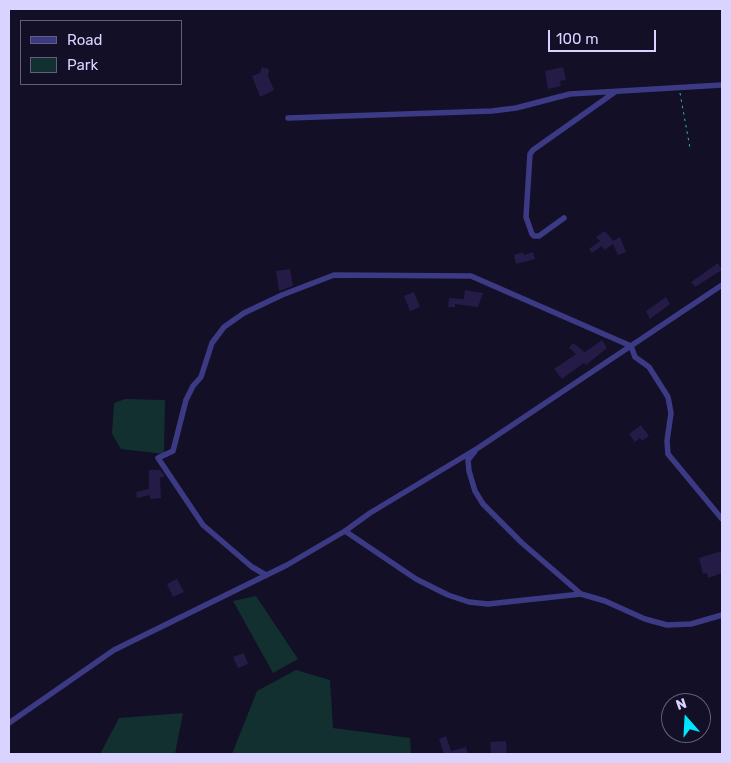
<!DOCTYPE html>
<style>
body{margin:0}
#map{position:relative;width:731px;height:763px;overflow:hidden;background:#130f26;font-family:Rubik,sans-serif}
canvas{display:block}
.frame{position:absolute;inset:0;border:10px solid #d9d4ff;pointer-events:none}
.legend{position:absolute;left:20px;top:20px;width:162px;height:65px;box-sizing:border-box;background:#130f26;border:1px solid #625e7d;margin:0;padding:6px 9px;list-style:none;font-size:15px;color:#d9d4ff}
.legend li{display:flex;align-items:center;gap:10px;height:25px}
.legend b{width:25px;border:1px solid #625e7d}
.north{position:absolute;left:661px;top:693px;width:50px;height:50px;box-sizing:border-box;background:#130f26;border:1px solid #625e7d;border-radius:50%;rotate:341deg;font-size:14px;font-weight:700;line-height:20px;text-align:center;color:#d9d4ff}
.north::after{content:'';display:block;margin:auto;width:18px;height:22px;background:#00e5ff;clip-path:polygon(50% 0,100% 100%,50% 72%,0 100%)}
.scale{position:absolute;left:548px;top:30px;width:108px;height:22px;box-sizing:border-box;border:2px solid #d9d4ff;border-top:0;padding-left:6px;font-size:15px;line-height:18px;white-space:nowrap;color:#d9d4ff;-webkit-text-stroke:4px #130f26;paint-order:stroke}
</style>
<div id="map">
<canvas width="731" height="763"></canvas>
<div class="frame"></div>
<ul class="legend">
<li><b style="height:6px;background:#3d3a85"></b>Road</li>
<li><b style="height:14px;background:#12302f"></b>Park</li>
</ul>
<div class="north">N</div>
<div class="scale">100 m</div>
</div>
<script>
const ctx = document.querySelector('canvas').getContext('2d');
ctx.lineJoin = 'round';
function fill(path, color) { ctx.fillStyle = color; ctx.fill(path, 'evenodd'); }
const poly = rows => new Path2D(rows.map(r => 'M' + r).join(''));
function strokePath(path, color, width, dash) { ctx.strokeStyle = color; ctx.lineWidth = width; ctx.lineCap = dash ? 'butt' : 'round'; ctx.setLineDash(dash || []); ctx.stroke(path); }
const green = poly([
 [125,399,165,400,164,454,121,449,112,434,114,403],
 [256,596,298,659,273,673,233,601],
 [296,670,330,680,333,728,410,738,411,754,232,754,257,691],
 [183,713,175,754,100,754,119,718]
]);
const building = poly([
 [262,67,269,69,268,76,274,90,260,97,252,76,260,73],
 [563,67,566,80,560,81,561,86,548,89,545,71],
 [605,231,613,241,620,237,626,252,618,255,613,244,604,250,602,246,592,253,589,249,600,241,596,237],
 [523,252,524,255,533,252,535,259,516,264,514,255],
 [718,263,722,270,695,287,691,282],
 [290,269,293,286,279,291,276,271],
 [465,290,483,293,478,307,455,304,455,307,448,307,449,298,464,299],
 [414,292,420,307,410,311,404,296],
 [666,297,670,304,650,319,646,311],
 [602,340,607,348,586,365,584,363,562,379,554,369,576,354,569,348,573,343,585,352],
 [641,425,649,436,642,441,640,438,635,442,629,434],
 [149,470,160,470,165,476,160,478,161,498,150,499,150,495,137,498,136,492,149,489],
 [722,551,722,573,708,578,707,573,703,574,699,558],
 [177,579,184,592,173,597,167,584],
 [244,653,248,664,238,668,233,657],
 [446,736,451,751,466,747,468,754,444,754,439,739],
 [506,741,507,754,491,754,490,742]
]);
const path = poly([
 [680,93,690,148]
]);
const street = poly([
 [288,118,492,111,516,108,570,94,722,85],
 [564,218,539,236,534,236,532,234,526,217,530,154,533,150,615,92],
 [475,451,468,460,469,471,475,491,483,504,522,543,581,594],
 [345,531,416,579,448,595,469,602,488,604,581,594,605,601,645,619,667,625,691,624,722,615],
 [266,575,252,567,203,525,158,458,173,451,186,400,193,386,201,377,212,343,224,327,244,313,282,295,334,275,471,276,631,346,635,357,649,367,668,397,671,413,667,441,668,454,722,519],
 [9,723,114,650,287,565,345,531,370,513,478,448,722,285]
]);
fill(green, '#12302f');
fill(building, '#241b47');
strokePath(path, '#2fb8b0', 1, [2.5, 4]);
strokePath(street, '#3d3a85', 5.5);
</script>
